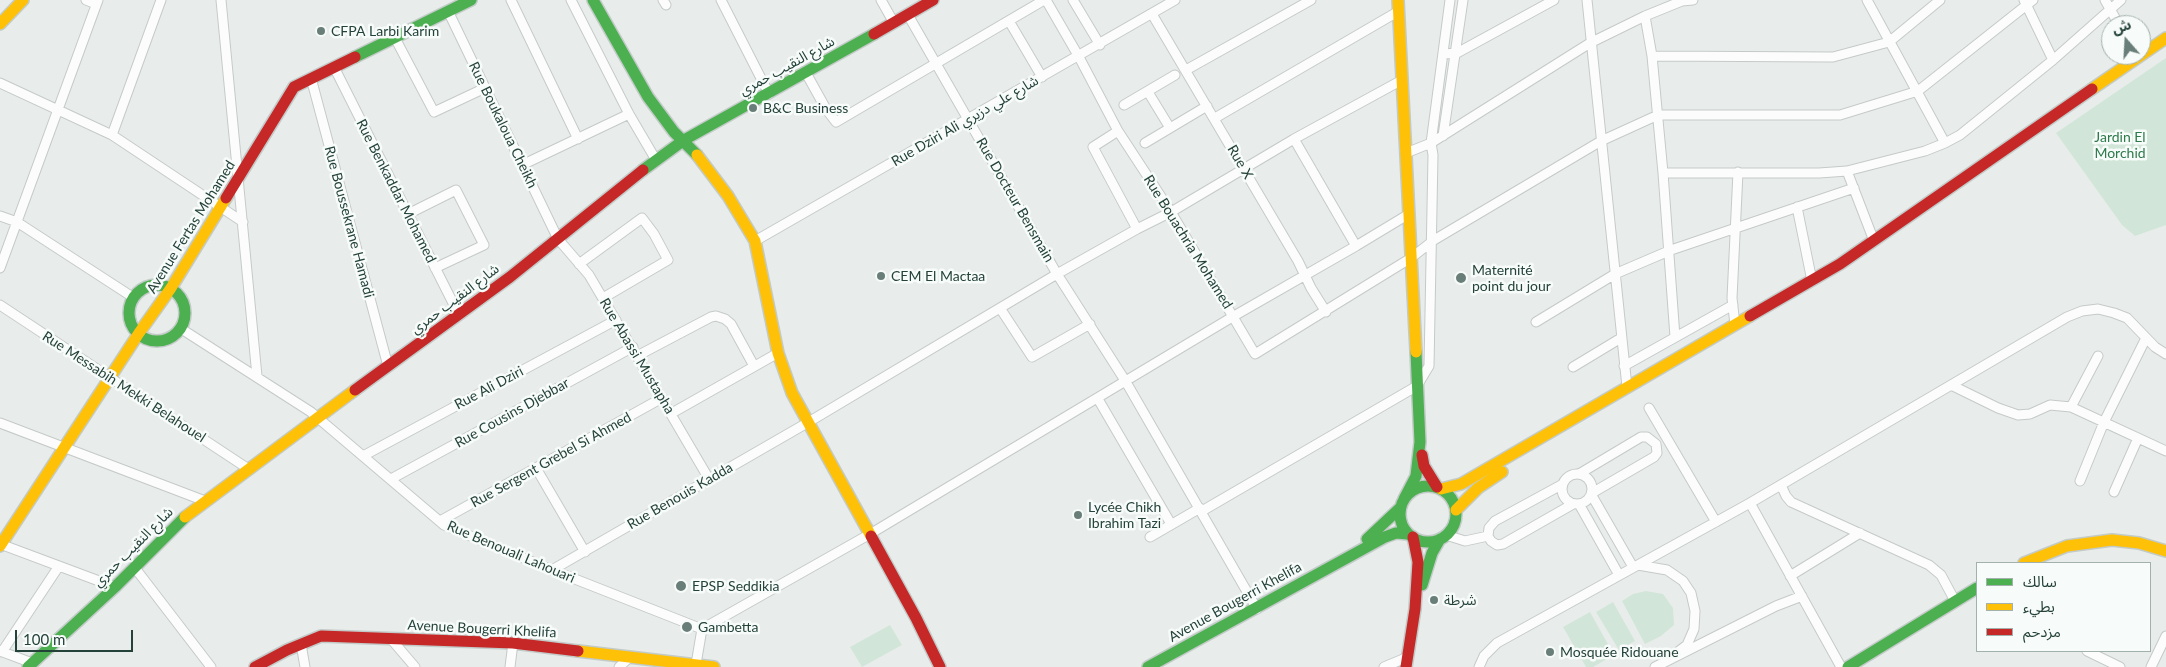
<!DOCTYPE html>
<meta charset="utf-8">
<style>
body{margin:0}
#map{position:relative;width:2166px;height:667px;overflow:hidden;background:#e8edeb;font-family:Lato,"Noto Sans Arabic",sans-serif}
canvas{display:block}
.legend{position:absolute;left:1976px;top:562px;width:175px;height:90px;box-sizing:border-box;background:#f7fbf9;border:1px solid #a3b1ad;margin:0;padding:6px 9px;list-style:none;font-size:15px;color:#24423a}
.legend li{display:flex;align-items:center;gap:10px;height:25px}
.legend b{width:25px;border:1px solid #a3b1ad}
.north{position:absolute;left:2101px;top:15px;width:50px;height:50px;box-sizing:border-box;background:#f7fbf9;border:1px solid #a3b1ad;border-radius:50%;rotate:341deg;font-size:14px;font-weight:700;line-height:20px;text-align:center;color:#24423a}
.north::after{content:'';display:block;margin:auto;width:18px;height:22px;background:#697e78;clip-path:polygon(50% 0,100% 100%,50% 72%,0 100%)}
.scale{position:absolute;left:15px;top:630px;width:118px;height:22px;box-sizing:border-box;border:2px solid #24423a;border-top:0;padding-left:6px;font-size:15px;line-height:18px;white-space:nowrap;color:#24423a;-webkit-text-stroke:4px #f7fbf9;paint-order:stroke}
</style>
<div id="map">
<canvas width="2166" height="667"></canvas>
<ul class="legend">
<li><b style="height:6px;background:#4caf50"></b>سالك</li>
<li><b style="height:6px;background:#ffc107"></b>بطيء</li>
<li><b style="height:6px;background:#c62828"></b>مزدحم</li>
</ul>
<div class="north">ش</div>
<div class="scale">100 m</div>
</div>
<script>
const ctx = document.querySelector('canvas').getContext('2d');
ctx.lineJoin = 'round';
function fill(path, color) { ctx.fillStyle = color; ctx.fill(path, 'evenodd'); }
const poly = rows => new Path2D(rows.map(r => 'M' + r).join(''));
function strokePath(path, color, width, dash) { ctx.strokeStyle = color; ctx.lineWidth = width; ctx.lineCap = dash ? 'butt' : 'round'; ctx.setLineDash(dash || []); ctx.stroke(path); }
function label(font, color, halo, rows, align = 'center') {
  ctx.font = font + ' Lato,"Noto Sans Arabic",sans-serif'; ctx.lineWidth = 5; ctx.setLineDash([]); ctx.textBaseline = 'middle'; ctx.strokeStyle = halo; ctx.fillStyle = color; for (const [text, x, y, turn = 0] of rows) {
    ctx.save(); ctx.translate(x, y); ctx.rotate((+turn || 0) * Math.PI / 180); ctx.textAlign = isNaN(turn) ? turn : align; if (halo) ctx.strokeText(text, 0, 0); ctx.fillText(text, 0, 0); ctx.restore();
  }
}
const green = poly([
 [2166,58,2166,225,2135,236,2122,225,2056,133],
 [1646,591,1663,594,1673,608,1674,625,1661,636,1645,644,1622,601,1633,594],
 [1613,602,1635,641,1619,650,1596,612],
 [1590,612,1614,655,1593,667,1586,667,1563,627],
 [890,625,902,645,862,667,850,647]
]);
const street = poly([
 [86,0,96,4],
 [221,0,257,376],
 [511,0,578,139],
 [571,0,629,114,656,160],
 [663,0,666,5],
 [721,0,769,94],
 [881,0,894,23],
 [1046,0,1079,57,1118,131,1171,212,1255,354,1411,258,1434,240,1601,141,1658,115,1840,115,1918,91,2033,0],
 [1073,0,1100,45],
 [1587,0,1627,387],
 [1867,0,1945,143],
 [2024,0,2053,60],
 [2105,0,2119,25],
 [448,11,558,239,589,275,709,479],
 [1152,14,1298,261,1311,288,1326,312],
 [908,15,1057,274,1126,382,1257,609],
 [1645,16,1652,56,1663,173,1675,337],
 [1009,21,1042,77],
 [395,38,434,112,485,88],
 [1444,54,1457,53,1554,0],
 [1652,56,1833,57,1889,42,1940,0],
 [334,67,459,315],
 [1186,70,1311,0],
 [806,73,826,109,836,122,1044,0],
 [311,78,388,366],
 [0,83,112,135,243,222],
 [1148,92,1170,128],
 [1124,105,1175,75],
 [1215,118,1399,11],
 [1118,131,1093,147,1137,229],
 [112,135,161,0],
 [1443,136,1463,0],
 [1294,139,1356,246],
 [1145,143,1207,106],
 [1406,153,1431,143,1590,43,1645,16,1682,1,1693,0],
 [522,165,629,114],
 [1847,171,1874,241],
 [1663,173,1819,173,1847,171,1925,151,1945,143,1960,135,2053,60,2121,0],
 [1797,207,1812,281],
 [408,214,456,190,484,245,435,268],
 [0,216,17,222,134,298],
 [755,241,1175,0],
 [579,264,642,218,654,234,668,260,603,298],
 [0,268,98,0],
 [0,305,247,468],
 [1000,308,1032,357,1090,324],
 [1536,322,1615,274,1671,250,1854,188],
 [1735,325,1732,298,1738,172],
 [180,328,311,412,444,525,552,570,702,629],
 [637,356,711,317,716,316,725,319,731,324,754,366],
 [1624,366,1733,305],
 [1573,367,1621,338],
 [1951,385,1998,408,2018,415,2030,414,2050,405,2071,407,2166,451],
 [1098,399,1171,524],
 [2071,407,2098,356],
 [1649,408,1716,522],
 [672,413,778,353],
 [0,423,205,501],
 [363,456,616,320],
 [536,468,585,552],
 '1562 489a15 15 0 1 1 30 0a15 15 0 1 1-30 0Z',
 [1579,474,1641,437,1647,437,1656,444,1657,453,1654,457,1592,493],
 [391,479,633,347],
 [2080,481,2104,422,2146,338],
 [1563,484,1495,521,1489,528,1488,536,1491,541,1497,545,1503,544,1573,504],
 [1781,485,1786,496,1791,502,1929,565,1941,575,1955,601],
 [2114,492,2138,438],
 [1591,494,1633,567],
 [1750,503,1841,667],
 [1579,504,1619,575],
 [1202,511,1417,386,1429,366,1433,155,1431,143,1450,0],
 [440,521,662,398],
 [1446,535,1465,541,1488,536],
 [1150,537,1200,508],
 [0,544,115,587],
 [1638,565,1667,570,1683,581,1691,593,1695,611,1694,629,1687,645,1679,651],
 [135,568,211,667],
 [552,570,807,423,1057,274,1137,229,1171,212,1294,139,1402,80],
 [1790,576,1860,533],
 [702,629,870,534,1234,316,1356,246,1409,214],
 [391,639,415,667],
 [301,644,305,667],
 [0,651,32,663],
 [2087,651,2120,667],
 [2,652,59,566],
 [696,664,702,629],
 [510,667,513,643],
 [619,667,629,658],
 [1384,667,1408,657],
 [1479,667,1484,656,1497,643,1750,503,2067,317,2082,311,2098,309,2114,313,2127,318,2155,347,2166,354],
 [1655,667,1776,606,1802,596],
 [2151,667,2166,636]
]);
const fast = poly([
 [593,0,648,97,674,132,697,155],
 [355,57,471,0],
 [643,170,684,140,874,34],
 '129 313a28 28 0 1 1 56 0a28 28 0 1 1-56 0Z',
 '1400 514a28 28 0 1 1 56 0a28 28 0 1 1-56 0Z',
 [1404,499,1416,476,1420,442,1416,352],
 [1367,539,1401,507],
 [1422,585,1432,553,1440,539],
 [28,667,115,587,185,517],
 [1148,667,1385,537,1396,533,1408,534],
 [1848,667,1977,588]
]);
const slow = poly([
 [1398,0,1416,352],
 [0,24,23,0],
 [2092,89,2166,38],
 [697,155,728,196,755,241,778,353,792,393,871,536],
 [1441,489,1461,484,1750,316],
 [1456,510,1478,488,1502,472],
 [185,517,355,390],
 [0,546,139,333,171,288,226,198],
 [2024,563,2067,546,2112,540,2139,543,2166,551],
 [578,651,714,667]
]);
const jam = poly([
 [874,34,933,0],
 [226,198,294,87,355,57],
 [1750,316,1840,264,2092,89],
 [355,390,510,277,643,170],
 [1422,455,1424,466,1437,487],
 [871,536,916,618,940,667],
 [255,667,287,650,321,636,513,643,578,651],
 [1406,667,1415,609,1418,562,1413,537]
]);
const markers = [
 [321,31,5,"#697e78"],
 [753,108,5,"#697e78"],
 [881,276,5,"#697e78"],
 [1461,278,6,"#697e78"],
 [1078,515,5,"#697e78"],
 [681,586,6,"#697e78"],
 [1434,600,5,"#697e78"],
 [687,627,6,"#697e78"],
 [1550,652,5,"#697e78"]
];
const poiNames = [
 ["CFPA Larbi Karim",331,31],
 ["B&C Business",763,108],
 ["Maternité",1472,270],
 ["point du jour",1472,286],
 ["CEM El Mactaa",891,276],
 ["Lycée Chikh",1088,507],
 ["Ibrahim Tazi",1088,523],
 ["EPSP Seddikia",692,586],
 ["شرطة",1444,600],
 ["Gambetta",698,627],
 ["Mosquée Ridouane",1560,652]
];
const streetNames = [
 ["شارع النقيب حمري",787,66,-29],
 ["Rue Dziri Ali شارع علي دزيري",965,121,-30],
 ["Rue Boukaloua Cheikh",503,125,64],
 ["Rue X",1240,162,60],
 ["Rue Benkaddar Mohamed",396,191,63],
 ["Rue Docteur Bensmain",1015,200,60],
 ["Rue Boussekrane Hamadi",349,222,75],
 ["Avenue Fertas Mohamed",191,227,-58],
 ["Rue Bouachria Mohamed",1188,242,58],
 ["شارع النقيب حمري",455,299,-37],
 ["Rue Abassi Mustapha",637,356,59],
 ["Rue Messabih Mekki Belahouel",124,387,33],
 ["Rue Ali Dziri",489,388,-28],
 ["Rue Cousins Djebbar",512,413,-29],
 ["Rue Sergent Grebel Si Ahmed",551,460,-29],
 ["Rue Benouis Kadda",680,496,-30],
 ["شارع النقيب حمري",133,547,-45],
 ["Rue Benouali Lahouari",511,552,23],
 ["Avenue Bougerri Khelifa",1235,602,-29],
 ["Avenue Bougerri Khelifa",482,629,3]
];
const parkNames = [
 ["Jardin El",2120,137],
 ["Morchid",2120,153]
];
fill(green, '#d1e6d8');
strokePath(street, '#c5cac8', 11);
strokePath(fast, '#c3cbc8', 14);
strokePath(slow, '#c3cbc8', 14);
strokePath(jam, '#c3cbc8', 14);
strokePath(street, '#fcfcfc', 9);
strokePath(fast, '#4caf50', 11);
strokePath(slow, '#ffc107', 11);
strokePath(jam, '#c62828', 11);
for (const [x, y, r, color] of markers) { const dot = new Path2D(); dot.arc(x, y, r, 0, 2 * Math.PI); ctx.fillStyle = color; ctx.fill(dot); strokePath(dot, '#f7fbf9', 2); }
label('14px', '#24423a', '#f7fbf9', poiNames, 'left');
label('14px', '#24423a', '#f7fbf9', streetNames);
label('14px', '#2d7a4b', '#f7fbf9', parkNames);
</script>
